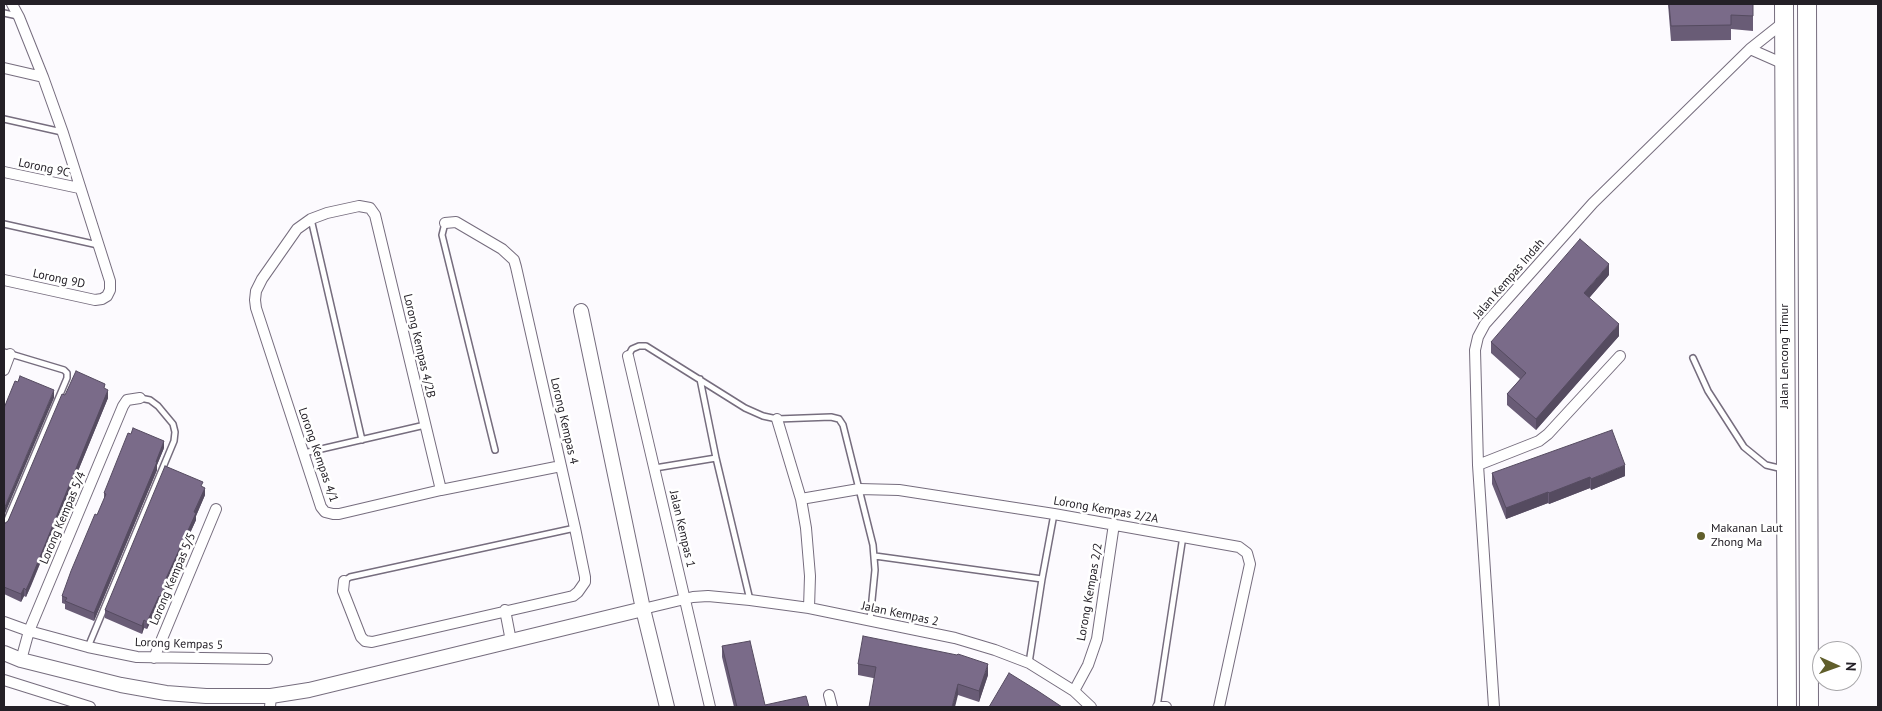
<!DOCTYPE html>
<style>
body{margin:0}
#map{position:relative;width:1882px;height:711px;overflow:hidden;background:#fcfafe;font-family:"PT Sans",sans-serif}
canvas{display:block}
.frame{position:absolute;inset:0;border:5px solid #242027;pointer-events:none}
.north{position:absolute;left:1812px;top:641px;width:50px;height:50px;box-sizing:border-box;background:#fff;border:1px solid #a7a6a9;border-radius:50%;rotate:92deg;font-size:14px;font-weight:700;line-height:20px;text-align:center;color:#242027}
.north::after{content:'';display:block;margin:auto;width:18px;height:22px;background:#605e2b;clip-path:polygon(50% 0,100% 100%,50% 72%,0 100%)}
</style>
<div id="map">
<canvas width="1882" height="711"></canvas>
<div class="frame"></div>
<div class="north">N</div>
</div>
<script>
const ctx = document.querySelector('canvas').getContext('2d');
ctx.lineJoin = 'round';
const poly = rows => new Path2D(rows.map(r => 'M' + r).join(''));
function strokePath(path, color, width, dash) { ctx.strokeStyle = color; ctx.lineWidth = width; ctx.lineCap = dash ? 'butt' : 'round'; ctx.setLineDash(dash || []); ctx.stroke(path); }
function fill(path, color) { ctx.fillStyle = color; ctx.fill(path, 'evenodd'); }
function label(font, color, halo, rows, align = 'center') {
  ctx.font = font + ' "PT Sans",sans-serif'; ctx.lineWidth = 5; ctx.setLineDash([]); ctx.textBaseline = 'middle'; ctx.strokeStyle = halo; ctx.fillStyle = color; for (const [text, x, y, turn = 0] of rows) {
    ctx.save(); ctx.translate(x, y); ctx.rotate((+turn || 0) * Math.PI / 180); ctx.textAlign = isNaN(turn) ? turn : align; if (halo) ctx.strokeText(text, 0, 0); ctx.fillText(text, 0, 0); ctx.restore();
  }
}
const service = poly([
 [4,13,18,16],
 [4,119,62,132],
 [311,219,362,440],
 [445,223,442,235,495,450],
 [4,224,98,245],
 [4,352,64,370,67,373,67,378,4,527],
 [628,356,632,349,639,346,646,346,745,408,763,416,777,419,831,417,839,419,843,425,873,545,875,570,870,620],
 [1693,358,1708,391,1744,447,1766,465,1783,469],
 [700,379,716,458,750,600],
 [304,453,425,425],
 [655,468,716,458],
 [875,556,1042,579,1054,514],
 [344,581,350,577,575,528],
 [88,647,174,441,175,432,173,424,158,406,150,400,140,398],
 [1029,663,1042,579],
 [1157,707,1183,536]
]);
const minor = poly([
 [1750,49,1784,64],
 [4,68,43,77],
 [4,172,79,188],
 [4,280,95,300,102,299,107,296,110,290,110,281,63,133,43,77,19,17,12,4],
 [628,356,710,707],
 [4,370,10,354],
 [777,419,801,499,806,528,810,576,809,608],
 [1478,465,1539,441,1548,434,1620,356],
 [441,490,375,215,370,208,359,206,327,213,311,219,297,229,262,279,256,291,255,300,256,308,321,507,325,512,333,514,339,514,441,490,561,466],
 [801,499,859,489,899,490,1054,514,1239,547,1247,553,1250,564,1219,707],
 [344,581,343,591,361,637,365,641,372,642,573,596,578,592,585,582,585,577,575,528,516,267,514,260,502,249,456,222,445,223],
 [643,609,693,597,708,596,750,600,809,608,955,638,995,650,1029,663,1074,691,1091,707],
 [505,610,511,641],
 [4,622,29,631,88,647,137,657,267,659],
 [154,658,216,509],
 [21,660,29,631,123,406,127,400,140,398],
 [4,680,90,707],
 [1074,691,1088,665,1097,639,1114,524],
 [829,695,832,707],
 [270,707,271,696],
 [1158,707,1166,707],
 [1494,707,1478,465,1475,350,1478,337,1485,324,1593,203,1750,49,1784,22]
]);
const tertiary = poly([
 [581,311,643,609,667,707],
 [4,653,21,660,121,685,166,693,206,696,271,696,309,690,643,609]
]);
const trunk = poly([
 [1784,4,1787,707],
 [1807,4,1809,707]
]);
const wall = poly([
 [1668,4,1753,4,1753,31,1731,29,1731,40,1671,41],
 [1609,275,1589,298,1619,336,1536,430,1507,405,1507,394,1520,379,1491,353,1491,342],
 [105,389,108,398,31,586,26,597,24,596,21,602,4,594,4,524,8,521,65,395],
 [164,448,157,465,157,470,94,621,65,609,65,604,62,603,62,596,104,500,104,493],
 [1492,473,1625,476,1591,490,1590,488,1549,504,1548,503,1506,519,1492,484],
 [203,487,205,495,196,516,196,520,165,588,165,593,160,604,159,604,147,629,144,628,142,634,105,618,105,610],
 [722,646,765,705,809,707,734,707,722,657],
 [858,664,988,675,979,702,958,695,858,675]
]);
const shadedWall = poly([
 [1609,264,1609,275,1584,304,1584,293],
 [1619,324,1619,336,1536,430,1536,419],
 [54,390,54,398,4,516,4,509],
 [108,390,108,398,26,597,26,590],
 [164,441,164,448,157,465,157,470,94,621,94,613],
 [1625,465,1625,476,1591,490,1591,479],
 [1590,477,1590,488,1549,504,1549,493],
 [205,488,205,495,196,516,196,520,165,588,165,593,160,604,160,597,163,585],
 [1548,492,1548,503,1506,519,1506,508],
 [24,588,24,596,21,602,21,594],
 [159,596,159,604,147,629,147,622],
 [144,620,144,628,142,634,142,626],
 [988,664,988,675,979,702,979,691],
 [958,684,958,695,955,707,952,707]
]);
const building = poly([
 [1669,4,1753,4,1753,16,1731,15,1731,25,1671,26,1669,4],
 [1580,239,1609,264,1584,293,1619,324,1536,419,1507,394,1526,373,1491,342,1580,239],
 [76,371,105,384,104,388,108,390,31,579,26,590,24,588,21,594,4,587,4,524,8,521,62,394,65,395,76,371],
 [20,376,54,390,4,509,4,408,15,381,18,382,20,376],
 [133,428,164,441,156,462,157,462,94,613,65,601,67,598,62,596,71,571,95,514,97,515,106,494,104,493,128,433,131,434,133,428],
 [1612,430,1625,465,1591,479,1590,477,1549,493,1548,492,1506,508,1492,473,1612,430],
 [165,466,203,482,201,486,205,488,194,512,196,513,163,585,165,586,160,597,159,596,147,622,144,620,142,626,105,610,165,466],
 [863,636,957,655,958,654,988,664,979,691,958,684,952,707,869,707,876,667,858,664,863,636],
 [750,641,765,705,806,696,809,707,737,707,722,646,750,641],
 [1009,673,1038,691,1062,707,989,707,1009,673]
]);
const markers = [
 [1701,536,5,"#605e2b"]
];
const streetNames = [
 ["Lorong 9C",44,168,12],
 ["Lorong 9D",59,279,12],
 ["Jalan Kempas Indah",1509,279,-49],
 ["Lorong Kempas 4/2B",419,346,77],
 ["Jalan Lencong Timur",1785,356,-90],
 ["Lorong Kempas 4",564,421,77],
 ["Lorong Kempas 4/1",318,455,71],
 ["Lorong Kempas 2/2A",1106,510,10],
 ["Lorong Kempas 5/4",63,518,-67],
 ["Jalan Kempas 1",682,529,77],
 ["Lorong Kempas 5/5",173,579,-67],
 ["Lorong Kempas 2/2",1090,592,-80],
 ["Jalan Kempas 2",900,614,12],
 ["Lorong Kempas 5",179,644,2]
];
const poiNames = [
 ["Makanan Laut",1711,529],
 ["Zhong Ma",1711,543]
];
strokePath(service, '#766d7e', 8);
strokePath(minor, '#766d7e', 12);
strokePath(tertiary, '#766d7e', 16);
strokePath(trunk, '#766d7e', 20);
strokePath(service, '#fff', 5);
strokePath(minor, '#fff', 10);
strokePath(tertiary, '#fff', 14);
strokePath(trunk, '#fff', 18);
fill(wall, '#695c76');
fill(shadedWall, '#554b60');
fill(building, '#7a6b89');
strokePath(building, '#554b60', 1);
for (const [x, y, r, color] of markers) { const dot = new Path2D(); dot.arc(x, y, r, 0, 2 * Math.PI); ctx.fillStyle = color; ctx.fill(dot); strokePath(dot, '#fff', 2); }
label('12px', '#242027', '#fff', streetNames);
label('12px', '#242027', '#fff', poiNames, 'left');
</script>
